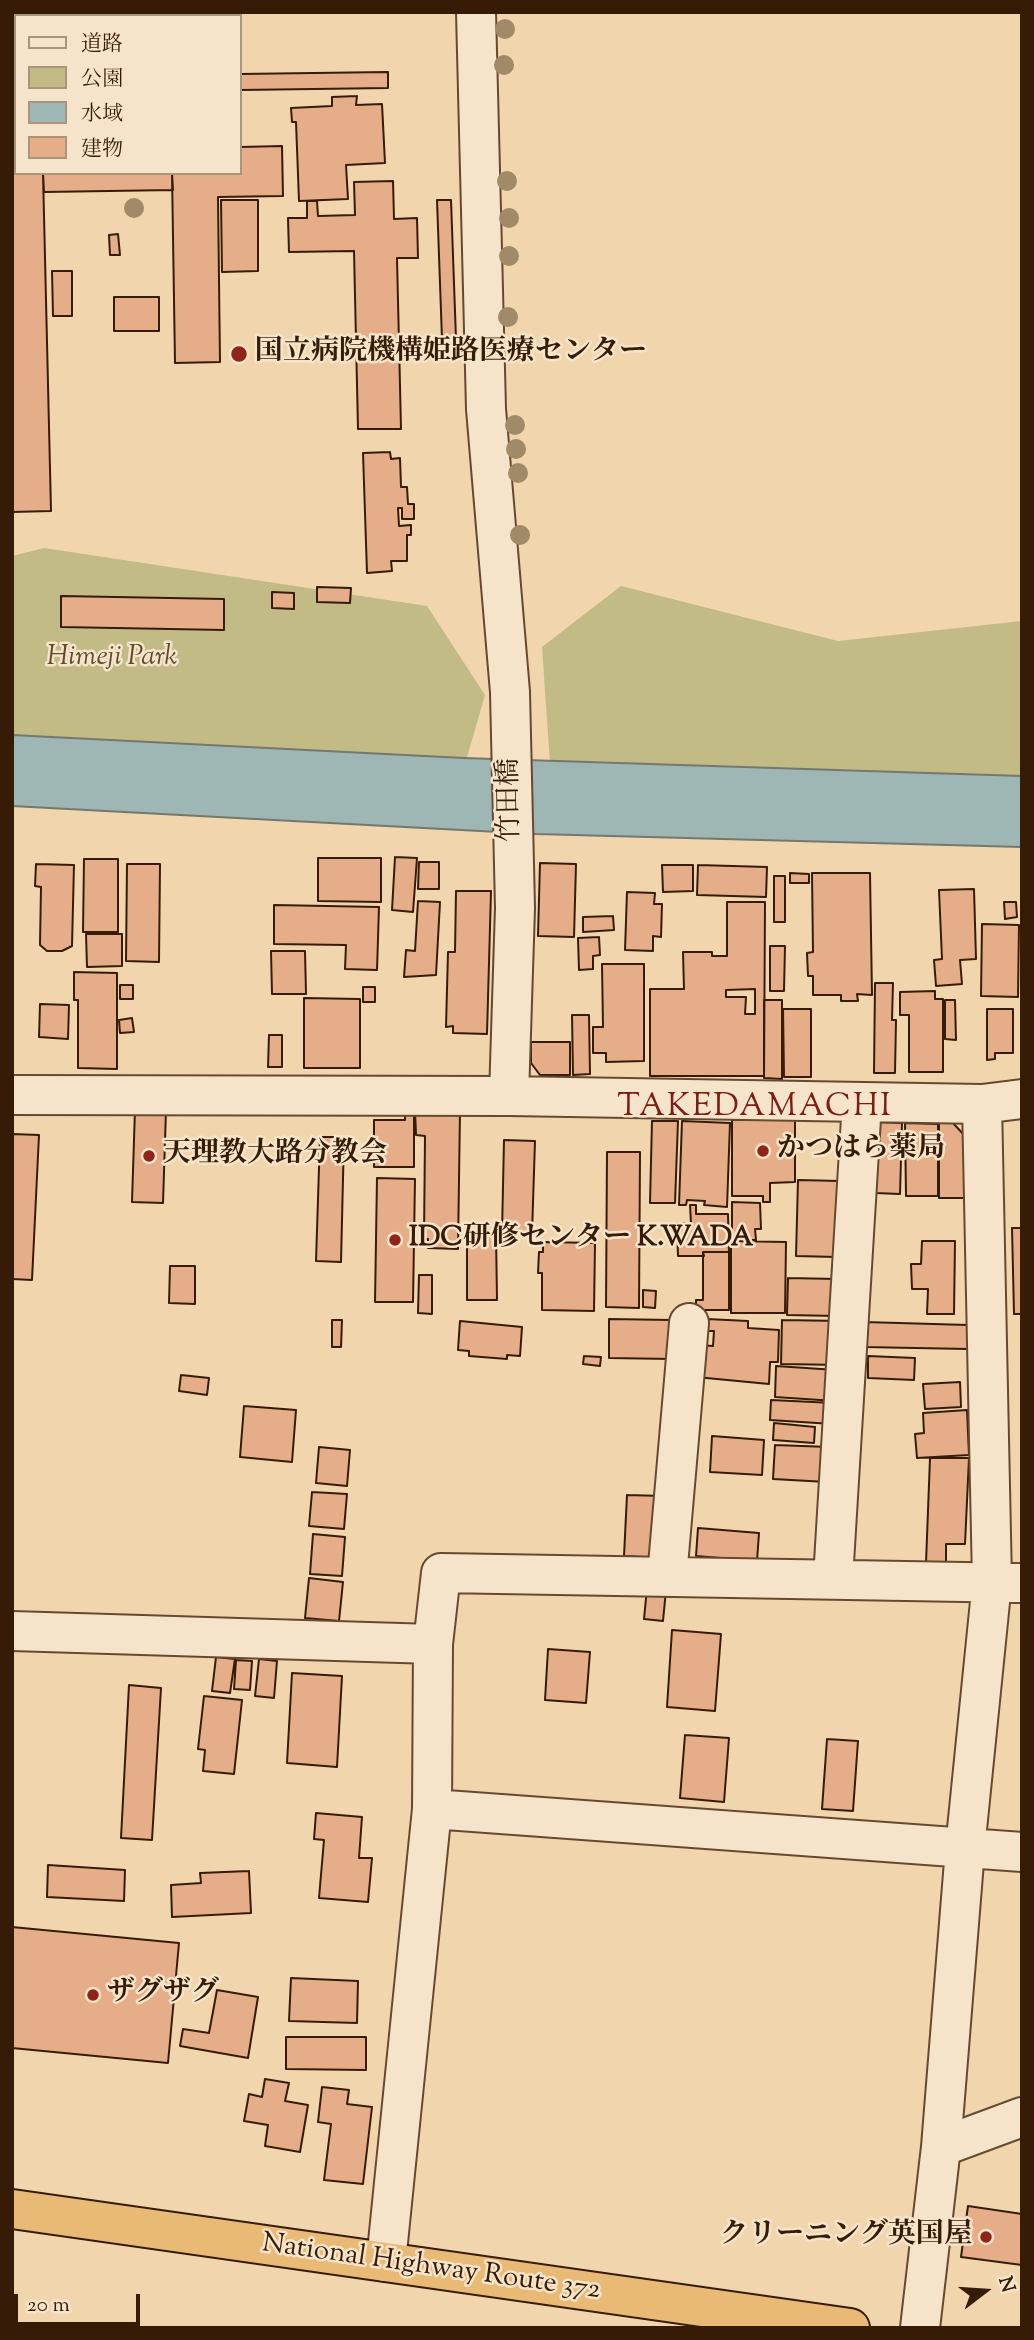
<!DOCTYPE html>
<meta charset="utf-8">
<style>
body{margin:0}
#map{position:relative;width:1034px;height:2340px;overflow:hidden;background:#f1d5ad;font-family:"Sorts Mill Goudy","Noto Serif JP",serif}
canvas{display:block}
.frame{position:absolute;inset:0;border:14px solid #361c07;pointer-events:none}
.legend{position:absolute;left:14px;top:14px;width:228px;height:161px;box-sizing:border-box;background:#f6e4ca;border:2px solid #a9947c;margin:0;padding:9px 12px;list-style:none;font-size:21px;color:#361c07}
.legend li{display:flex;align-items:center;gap:14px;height:35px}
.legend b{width:35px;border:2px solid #a9947c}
.north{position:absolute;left:950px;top:2256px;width:70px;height:70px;-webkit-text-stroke:5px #f6e4ca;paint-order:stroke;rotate:73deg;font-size:19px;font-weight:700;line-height:28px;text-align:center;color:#361c07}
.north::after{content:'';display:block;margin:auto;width:24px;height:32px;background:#361c07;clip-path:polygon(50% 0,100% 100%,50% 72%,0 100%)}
.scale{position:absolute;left:14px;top:2294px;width:126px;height:32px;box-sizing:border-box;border:4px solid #361c07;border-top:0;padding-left:9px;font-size:21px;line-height:24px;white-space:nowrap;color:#361c07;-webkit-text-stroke:5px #f6e4ca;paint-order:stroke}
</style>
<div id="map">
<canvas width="1034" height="2340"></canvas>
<div class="frame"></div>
<ul class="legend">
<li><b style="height:9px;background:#f6e4ca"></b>道路</li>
<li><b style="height:19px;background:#c2bb85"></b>公園</li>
<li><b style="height:19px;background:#9eb6b4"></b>水域</li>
<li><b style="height:19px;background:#e5ae89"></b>建物</li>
</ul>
<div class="north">N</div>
<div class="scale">20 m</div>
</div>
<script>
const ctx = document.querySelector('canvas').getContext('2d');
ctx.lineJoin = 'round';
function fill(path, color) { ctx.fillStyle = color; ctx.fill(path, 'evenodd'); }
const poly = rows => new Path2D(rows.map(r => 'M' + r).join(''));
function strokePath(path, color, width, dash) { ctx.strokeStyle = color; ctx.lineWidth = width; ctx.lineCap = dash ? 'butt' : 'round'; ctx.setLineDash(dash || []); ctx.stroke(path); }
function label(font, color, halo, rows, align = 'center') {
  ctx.font = font + ' "Sorts Mill Goudy","Noto Serif JP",serif'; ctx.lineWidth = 5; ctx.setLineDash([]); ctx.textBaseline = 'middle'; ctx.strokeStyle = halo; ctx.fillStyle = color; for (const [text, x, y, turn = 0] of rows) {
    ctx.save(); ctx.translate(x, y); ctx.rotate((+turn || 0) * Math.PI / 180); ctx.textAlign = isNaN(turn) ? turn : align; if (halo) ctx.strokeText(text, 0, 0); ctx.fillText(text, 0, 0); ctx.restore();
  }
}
const green = poly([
 [44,548,427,606,485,695,461,778,12,746,12,556],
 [621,586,838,641,1022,621,1022,777,551,778,542,647]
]);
const water = poly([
 [12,735,464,758,1022,776,1022,847,536,834,12,806,12,735]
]);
const building = poly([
 [12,12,120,12,120,16,16,16,16,173,43,173,51,511,12,512,12,12],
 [142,12,184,12,184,16,142,16,142,12],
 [388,72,388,88,240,90,240,74,388,72],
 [357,96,356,105,382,104,385,163,346,165,348,199,299,201,296,122,292,122,291,108,332,106,332,97,357,96],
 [282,146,283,196,218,197,220,362,175,363,172,173,240,173,240,147,282,146],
 [43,173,172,173,173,190,44,192,43,173],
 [393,181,394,219,417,218,418,258,397,258,401,429,358,429,354,251,289,252,288,218,307,218,307,201,317,201,318,216,355,215,354,182,393,181],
 [221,200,258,200,258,271,222,272,221,200],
 [437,200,451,200,456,339,442,339,437,200],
 [118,234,120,255,110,255,109,235,118,234],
 [52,271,72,271,72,316,53,316,52,271],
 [114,297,159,297,159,331,114,331,114,297],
 [390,452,391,459,400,458,401,487,407,487,408,504,414,504,414,519,402,519,402,508,398,508,399,526,411,525,411,535,407,535,407,561,391,561,392,571,367,573,363,453,390,452],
 [317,587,351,588,350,603,317,602,317,587],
 [272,592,294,593,294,609,272,608,272,592],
 [61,596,224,599,224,630,61,627,61,596],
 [395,857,417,858,413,912,392,910,395,857],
 [318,858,381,858,381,902,318,901,318,858],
 [84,859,118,859,118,932,83,932,84,859],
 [419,862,439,862,439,889,418,889,419,862],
 [540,863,576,864,574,937,538,936,540,863],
 [36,864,74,865,72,946,62,951,47,951,40,945,41,887,35,886,36,864],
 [127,864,160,864,159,962,126,961,127,864],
 [662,865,693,865,693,891,663,892,662,865],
 [698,865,767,867,766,897,697,895,698,865],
 [790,873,809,874,809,883,790,883,790,873],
 [812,873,870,873,872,995,857,994,858,1001,841,1001,841,995,813,995,813,976,808,976,807,953,813,952,812,873],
 [774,876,785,876,785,922,774,922,774,876],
 [974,889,976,959,960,960,962,984,936,986,934,960,942,959,939,890,974,889],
 [456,891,491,891,487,1034,453,1033,453,1026,446,1027,448,952,455,952,456,891],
 [627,892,655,893,654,904,662,904,661,937,653,936,653,951,625,950,627,892],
 [418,901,440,902,436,975,404,977,406,950,415,951,418,901],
 [727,902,765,902,764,1076,650,1076,650,989,684,989,683,952,712,952,712,956,727,956,727,902],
 [755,989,755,1014,745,1014,746,997,726,997,726,990,755,989],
 [1004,902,1016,902,1017,917,1005,919,1004,902],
 [274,905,379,907,377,970,345,969,346,945,274,944,274,905],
 [613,916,614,930,583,932,583,917,613,916],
 [982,924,1019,925,1018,997,981,996,982,924],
 [86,934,122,934,122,966,87,967,86,934],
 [599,937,600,955,593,956,593,969,579,970,578,938,599,937],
 [770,946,785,946,784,991,770,991,770,946],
 [271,951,305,951,306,994,272,994,271,951],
 [602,964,644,964,644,1061,606,1062,606,1053,593,1053,593,1027,603,1027,602,964],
 [74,972,117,973,117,1069,78,1068,78,1000,74,1000,74,972],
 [875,983,893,983,892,1020,896,1020,895,1073,874,1073,875,983],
 [120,985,133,985,133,999,120,999,120,985],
 [363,987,375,987,375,1002,363,1002,363,987],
 [935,991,935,999,943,999,943,1072,909,1072,909,1015,900,1015,900,992,935,991],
 [304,998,360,999,360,1068,304,1068,304,998],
 [764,1000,782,1000,782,1079,764,1078,764,1000],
 [945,1000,955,1000,956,1040,945,1039,945,1000],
 [40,1004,69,1005,68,1039,39,1037,40,1004],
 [783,1009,811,1009,811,1077,784,1077,783,1009],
 [987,1009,1013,1009,1013,1053,995,1053,995,1059,987,1060,987,1009],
 [572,1015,589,1015,590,1074,573,1075,572,1015],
 [132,1018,134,1032,120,1033,119,1020,132,1018],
 [269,1035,282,1035,282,1067,268,1067,269,1035],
 [531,1042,570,1042,570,1075,540,1075,531,1063,531,1042],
 [135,1109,166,1110,163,1203,132,1202,135,1109],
 [405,1109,414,1109,414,1167,374,1167,374,1120,405,1120,405,1109],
 [415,1110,460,1111,458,1249,428,1248,428,1239,424,1239,425,1136,416,1135,415,1110],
 [732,1120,795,1120,795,1182,770,1183,770,1202,763,1202,763,1196,732,1196,732,1120],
 [652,1121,678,1121,675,1203,650,1203,652,1121],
 [682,1121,730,1123,727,1207,704,1205,705,1201,687,1200,686,1205,679,1205,682,1121],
 [939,1121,951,1121,966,1137,965,1198,939,1198,939,1121],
 [877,1122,902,1123,900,1194,875,1193,877,1122],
 [905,1123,938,1124,938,1196,906,1196,905,1123],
 [12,1134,39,1135,32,1280,12,1279,12,1134],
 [320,1137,344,1137,341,1262,316,1261,320,1137],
 [504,1140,535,1141,532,1234,502,1233,504,1140],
 [607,1152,640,1152,639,1308,606,1307,607,1152],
 [377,1178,415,1179,413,1302,375,1302,377,1178],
 [798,1180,839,1181,837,1257,796,1256,798,1180],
 [732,1202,760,1203,761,1229,755,1229,756,1240,732,1240,732,1202],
 [690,1205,696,1205,696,1214,728,1214,729,1252,703,1252,704,1256,678,1256,677,1223,691,1223,690,1205],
 [1012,1228,1022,1228,1022,1314,1014,1314,1012,1228],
 [475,1233,496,1234,497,1300,467,1300,467,1241,475,1241,475,1233],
 [731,1241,786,1242,785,1313,731,1313,731,1241],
 [922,1241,955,1241,954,1314,927,1314,928,1289,912,1289,911,1264,921,1264,922,1241],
 [543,1242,595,1243,594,1311,542,1310,542,1273,538,1273,539,1252,543,1252,543,1242],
 [703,1252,729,1252,729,1310,696,1310,696,1300,703,1300,703,1252],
 [170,1266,195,1266,195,1304,169,1303,170,1266],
 [419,1275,432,1275,432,1314,418,1313,419,1275],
 [788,1278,837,1279,837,1316,787,1315,788,1278],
 [643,1290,656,1291,655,1308,643,1307,643,1290],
 [609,1319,672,1320,672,1359,609,1358,609,1319],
 [707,1319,748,1321,748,1328,779,1330,778,1362,770,1362,769,1384,696,1377,698,1345,713,1346,714,1331,707,1331,707,1319],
 [332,1320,342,1320,341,1347,332,1347,332,1320],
 [782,1320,841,1321,841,1365,781,1364,782,1320],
 [460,1321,522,1327,520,1356,507,1355,507,1359,469,1356,469,1351,458,1350,460,1321],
 [864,1322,968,1325,968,1349,863,1347,864,1322],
 [584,1356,601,1357,600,1366,583,1364,584,1356],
 [868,1356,915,1358,914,1380,868,1378,868,1356],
 [776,1366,836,1370,835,1401,775,1397,776,1366],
 [181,1375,209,1378,207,1395,179,1391,181,1375],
 [960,1382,961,1407,925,1409,923,1384,960,1382],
 [771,1400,834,1403,832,1424,770,1420,771,1400],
 [244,1406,296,1410,292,1462,240,1457,244,1406],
 [967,1410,969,1455,917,1458,915,1434,924,1433,923,1413,967,1410],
 [774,1423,815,1427,814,1443,773,1440,774,1423],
 [712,1436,764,1440,762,1475,710,1472,712,1436],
 [775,1445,829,1447,827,1482,773,1479,775,1445],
 [319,1447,350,1450,347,1486,316,1483,319,1447],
 [930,1458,969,1458,965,1544,946,1544,946,1564,926,1563,930,1458],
 [312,1492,347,1494,344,1529,309,1526,312,1492],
 [627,1495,663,1496,659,1558,624,1556,627,1495],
 [698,1528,759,1533,757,1561,696,1556,698,1528],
 [313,1534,345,1537,342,1576,310,1574,313,1534],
 [309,1578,343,1582,339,1621,305,1618,309,1578],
 [647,1588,666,1590,663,1621,644,1619,647,1588],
 [672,1630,721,1634,715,1711,667,1707,672,1630],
 [548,1649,590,1652,586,1703,545,1700,548,1649],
 [216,1657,235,1659,230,1693,212,1691,216,1657],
 [259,1659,277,1661,274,1698,255,1696,259,1659],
 [236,1660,252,1661,250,1690,234,1689,236,1660],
 [292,1673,342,1676,337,1767,287,1763,292,1673],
 [129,1685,161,1688,152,1840,121,1838,129,1685],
 [204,1696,242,1700,234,1774,203,1771,205,1750,198,1749,204,1696],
 [685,1735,729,1738,724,1802,680,1798,685,1735],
 [827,1739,858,1741,853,1811,822,1809,827,1739],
 [316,1813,362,1817,359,1858,372,1858,368,1902,319,1898,324,1840,314,1839,316,1813],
 [48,1865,125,1870,124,1901,47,1897,48,1865],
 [249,1871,251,1913,172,1917,171,1885,201,1883,200,1873,249,1871],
 [12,1927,179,1943,168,2063,12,2048,12,1927],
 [291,1978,358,1981,357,2023,289,2021,291,1978],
 [217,1990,258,1997,248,2058,180,2046,183,2029,209,2033,217,1990],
 [286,2037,366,2037,366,2070,286,2069,286,2037],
 [265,2079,289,2083,285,2101,308,2105,300,2152,265,2146,268,2125,244,2121,249,2094,262,2097,265,2079],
 [322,2087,349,2090,347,2104,372,2107,363,2184,324,2180,331,2124,318,2122,322,2087],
 [968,2206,1022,2214,1022,2265,961,2257,968,2206]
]);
const street = poly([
 [476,12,486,409,510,692,515,908,509,1096],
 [12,1095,509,1096,982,1104,1022,1099],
 [667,1577,689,1323],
 [833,1579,862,1102],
 [12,1631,433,1644],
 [432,1809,1022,1852],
 [941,2147,1022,2117],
 [386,2262,432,1809,433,1644,441,1573,1022,1583],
 [920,2328,941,2147,965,1849,992,1582,982,1104]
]);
const highway = poly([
 [12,2209,850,2328]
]);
const trees = [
 [505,29],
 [504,65],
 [507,181],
 [134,208],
 [509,218],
 [509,256],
 [508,317],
 [515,425],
 [516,449],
 [518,473],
 [520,535]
];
const markers = [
 [239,354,9,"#8f2418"],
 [763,1151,7,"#8f2418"],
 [149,1156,7,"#8f2418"],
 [395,1240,7,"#8f2418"],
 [93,1995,7,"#8f2418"],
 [986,2237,7,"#8f2418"]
];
const poiNames = [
 ["国立病院機構姫路医療センター",255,354],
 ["かつはら薬局",777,1151],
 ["天理教大路分教会",163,1156],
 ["IDC研修センター K.WADA",409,1240],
 ["ザグザグ",107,1995],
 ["クリーニング英国屋",972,2237,"right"]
];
const parkNames = [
 ["Himeji Park",112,659]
];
const streetNames = [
 ["竹田橋",512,800,-91],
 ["National Highway Route 372",431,2269,8]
];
const quarterNames = [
 ["TAKEDAMACHI",755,1110]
];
fill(green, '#c2bb85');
fill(water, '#9eb6b4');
strokePath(water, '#74786f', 2);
fill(building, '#e5ae89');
strokePath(building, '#361c07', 2);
strokePath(street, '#654a30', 42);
strokePath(highway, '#361c07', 42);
strokePath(street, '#f6e4ca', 38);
strokePath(highway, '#e8ba76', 38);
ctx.fillStyle = '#a18a67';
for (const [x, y] of trees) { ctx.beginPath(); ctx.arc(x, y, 10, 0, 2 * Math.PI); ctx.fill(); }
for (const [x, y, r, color] of markers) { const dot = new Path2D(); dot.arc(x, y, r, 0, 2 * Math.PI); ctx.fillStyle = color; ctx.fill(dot); strokePath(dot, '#f6e4ca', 2.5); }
label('bold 28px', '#361c07', '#f6e4ca', poiNames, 'left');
label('italic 28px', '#604c2d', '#f6e4ca', parkNames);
label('28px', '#361c07', '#f6e4ca', streetNames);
ctx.letterSpacing = '2px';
label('32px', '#7a1f14', '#f6e4ca', quarterNames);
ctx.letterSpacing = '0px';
</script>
